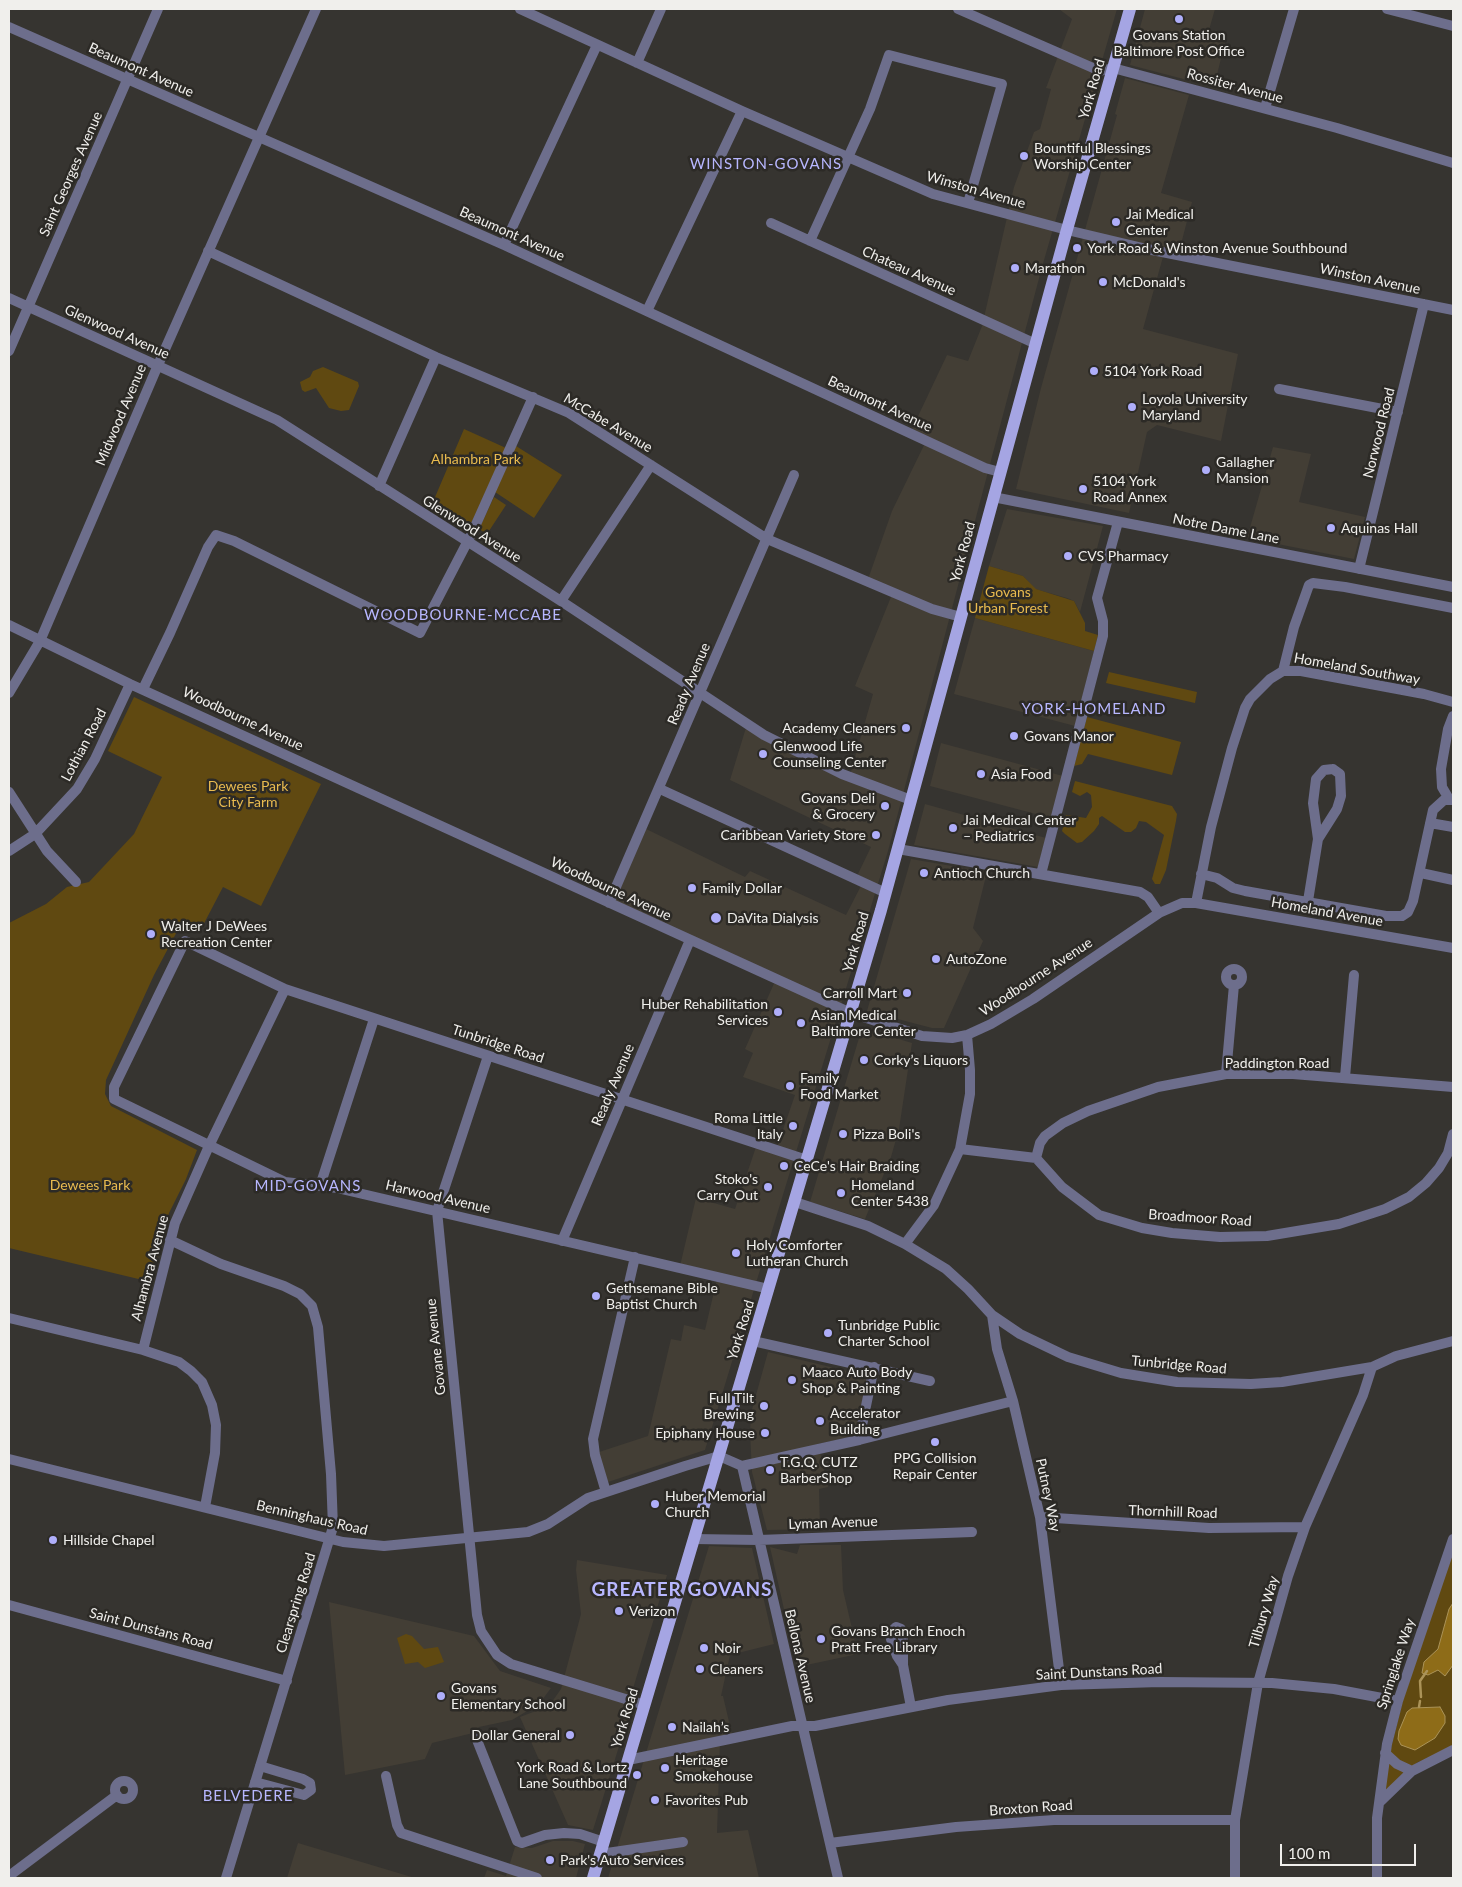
<!DOCTYPE html>
<meta charset="utf-8">
<style>
body{margin:0}
#map{position:relative;width:1462px;height:1887px;overflow:hidden;background:#363430;font-family:Lato,sans-serif}
canvas{display:block}
.frame{position:absolute;inset:0;border:10px solid #f0efec;pointer-events:none}
.scale{position:absolute;left:1280px;top:1844px;width:136px;height:22px;box-sizing:border-box;border:2px solid #f0efec;border-top:0;padding-left:6px;font-size:15px;line-height:18px;white-space:nowrap;color:#f0efec;-webkit-text-stroke:4px #2c2a26;paint-order:stroke}
</style>
<div id="map">
<canvas width="1462" height="1887"></canvas>
<div class="frame"></div>
<div class="scale">100 m</div>
</div>
<script>
const ctx = document.querySelector('canvas').getContext('2d');
ctx.lineJoin = 'round';
function fill(path, color) { ctx.fillStyle = color; ctx.fill(path, 'evenodd'); }
const poly = rows => new Path2D(rows.map(r => 'M' + r).join(''));
function strokePath(path, color, width, dash) { ctx.strokeStyle = color; ctx.lineWidth = width; ctx.lineCap = dash ? 'butt' : 'round'; ctx.setLineDash(dash || []); ctx.stroke(path); }
function label(font, color, halo, rows, align = 'center') {
  ctx.font = font + ' Lato,sans-serif'; ctx.lineWidth = 5; ctx.setLineDash([]); ctx.textBaseline = 'middle'; ctx.strokeStyle = halo; ctx.fillStyle = color; for (const [text, x, y, turn = 0] of rows) {
    ctx.save(); ctx.translate(x, y); ctx.rotate((+turn || 0) * Math.PI / 180); ctx.textAlign = isNaN(turn) ? turn : align; if (halo) ctx.strokeText(text, 0, 0); ctx.fillText(text, 0, 0); ctx.restore();
  }
}
const built = poly([
 [1059,9,1117,9,1042,267,888,851,705,1450,602,1484,593,1454,648,1436,671,1339,681,1341,684,1325,705,1330,718,1275,680,1266,696,1198,735,1209,757,1144,776,1150,795,1095,743,1077,753,1053,745,1049,776,979,611,902,642,827,745,877,750,871,846,915,863,882,856,878,871,847,730,780,748,721,850,775,873,694,855,686,893,592,867,582,892,511,927,439,911,431,947,355,968,361,982,326,1014,187,1034,132,1040,129,1051,89,1046,88,1072,19],
 [1145,9,1215,9,1209,30,1212,32,1212,34,1226,38,1214,87,1130,65],
 [1125,78,1189,95,1161,193,1192,202,1180,248,1166,246,1143,329,1238,354,1221,441,1157,425,1147,432,1129,513,1016,489,1041,388,1117,115,1115,114],
 [1273,447,1311,454,1299,502,1365,517,1354,559,1247,538],
 [1007,509,1103,526,1080,612,1074,601,1067,598,1035,589,1023,576,989,566],
 [975,618,1094,651,1075,726,954,694],
 [941,743,1063,776,1051,818,930,786],
 [925,804,1046,838,1038,867,914,845],
 [911,859,987,872,973,928,983,941,944,1028,932,1028,867,1011],
 [862,1028,912,1043,899,1129,891,1157,865,1219,810,1202],
 [768,1352,868,1376,855,1436,818,1444,828,1487,819,1489,820,1529,767,1530,752,1472,750,1432,751,1413],
 [800,1545,841,1545,843,1590,858,1654,797,1667,770,1547,797,1554],
 [709,1546,752,1548,774,1644,730,1655,721,1696,723,1696,733,1739,720,1743,717,1833,748,1830,759,1878,608,1878],
 [577,1560,667,1575,632,1692,630,1711,593,1830,568,1825,520,1717,549,1706,561,1689,581,1614,576,1570],
 [329,1602,474,1636,500,1671,551,1688,539,1704,512,1720,479,1727,473,1733,432,1743,425,1759,345,1775],
 [553,1841,573,1841,585,1844,576,1878,484,1878,487,1870,506,1876,515,1847,532,1848],
 [298,1843,415,1878,287,1878]
]);
const green = poly([
 [323,367,358,382,359,386,349,410,341,411,329,408,316,388,305,392,302,390,300,382,310,377,313,371],
 [464,429,506,448,469,528,464,531,430,509],
 [516,446,562,475,534,518,495,492],
 [494,497,506,505,487,534,479,529],
 [989,566,1023,576,1036,589,1074,601,1085,623,1085,631,1098,635,1094,651,975,618],
 [1109,672,1197,692,1195,703,1106,683],
 [134,697,321,784,261,906,223,887,199,933,181,924,154,975,106,1080,105,1094,111,1106,197,1150,186,1179,169,1213,151,1282,9,1248,9,923,46,904,67,887,89,882,134,834,162,777,108,751],
 [1087,717,1181,742,1172,775,1088,754,1082,764,1074,766],
 [1075,781,1172,806,1177,814,1176,821,1166,870,1160,884,1155,884,1152,879,1164,835,1146,822,1139,821,1136,828,1131,832,1125,832,1102,816,1099,818,1099,824,1094,831,1082,842,1077,843,1065,834,1062,831,1066,815,1086,818,1092,807,1091,795,1087,792,1080,796,1072,792],
 [1453,1551,1453,1751,1418,1762,1400,1776,1389,1790,1386,1789,1386,1768,1403,1700],
 [406,1634,412,1636,424,1649,438,1647,444,1662,425,1668,418,1662,405,1664,397,1638]
]);
const water = poly([
 [1453,1603,1453,1665,1445,1676,1438,1670,1428,1675,1422,1673,1424,1662,1438,1649,1449,1609,1453,1603],
 [1440,1707,1445,1716,1445,1723,1435,1738,1415,1750,1401,1745,1398,1739,1399,1731,1407,1712,1412,1708,1440,1707]
]);
const stream = poly([
 [1421,1697,1420,1681,1427,1671],
 [1419,1707,1420,1701]
]);
const minor = poly([
 [520,9,742,111,933,194,1067,230,1147,249,1453,310],
 [958,9,1100,71,1113,68,1337,128,1453,163],
 [1387,9,1453,26],
 [9,27,504,245,985,468,1000,472],
 [637,63,661,9],
 [1265,108,1294,9],
 [771,223,1036,344],
 [810,241,870,109,889,55,1002,84,968,203],
 [504,245,597,45],
 [208,251,436,357,569,413,767,539,932,609,961,617],
 [9,298,277,420,561,601,764,735,842,774,911,800],
 [647,311,742,111],
 [9,351,158,9],
 [1279,389,1398,412],
 [379,486,436,357],
 [993,497,1453,587],
 [1359,569,1424,304],
 [561,601,651,465],
 [9,625,130,684,851,1013,922,1036,952,1038,967,1035,991,1024,1033,999,1159,913,1182,903,1196,903,1453,948],
 [1283,671,1294,627,1309,585,1313,583,1345,587,1453,608],
 [143,689,170,633,208,547,216,535,234,541,420,633,473,531,533,397],
 [9,693,40,641,158,365,316,9],
 [1333,769,1340,774,1341,796,1337,809,1318,839,1313,803,1316,779,1324,770,1333,769],
 [660,789,886,893],
 [9,792,47,851,76,882],
 [1449,799,1442,787,1441,769,1448,729,1453,716],
 [1430,823,1453,827],
 [898,849,1140,892,1148,897,1159,913],
 [9,851,35,834,77,789,95,759,130,684],
 [1421,873,1453,880],
 [1041,874,1103,636,1103,621,1097,598,1118,522],
 [1201,874,1217,878,1233,888,1245,891,1386,916,1402,916,1408,912,1413,901,1433,810,1444,800,1453,800],
 [1308,901,1318,839],
 [609,903,794,475],
 [1196,903,1211,827,1232,748,1245,708,1250,699,1270,679,1283,671,1301,671,1424,694,1453,702],
 '1226 977a8 8 0 1 1 16 0a8 8 0 1 1-16 0Z',
 [488,1056,437,1211,477,1615,481,1631,497,1655,511,1664,645,1705],
 [1226,1074,1234,985],
 [1345,1077,1354,975],
 [960,1149,1036,1158],
 [1036,1158,1062,1187,1099,1215,1142,1228,1172,1233,1220,1237,1267,1236,1339,1224,1385,1209,1409,1197,1426,1183,1439,1168,1448,1153,1453,1134],
 [1036,1158,1040,1143,1045,1136,1063,1123,1088,1111,1158,1087,1226,1074,1293,1074,1453,1087],
 [320,1186,374,1019],
 [795,1202,868,1226,905,1244,946,1269,968,1289,992,1315,1020,1334,1068,1357,1121,1373,1177,1382,1251,1384,1282,1382,1372,1367,1396,1356,1453,1341],
 [170,1240,221,1264,284,1286,300,1294,312,1306,318,1327,331,1474,333,1527,226,1878],
 [562,1241,690,940],
 [905,1244,934,1205,960,1149,970,1094,970,1070,967,1035],
 [769,1289,337,1188,285,1182,114,1099,114,1087,185,941,285,989,807,1160],
 [992,1315,997,1349,1013,1401,1040,1517,1061,1685],
 [9,1318,143,1350,179,1362,191,1371,202,1382,212,1405,216,1425,215,1453,205,1507],
 [753,1341,930,1381],
 [143,1350,175,1223,209,1146,285,989],
 [859,1440,874,1367],
 [9,1459,343,1542,384,1546,528,1532,548,1524,588,1498,685,1466,719,1456,742,1466,838,1878],
 [742,1466,859,1440,1013,1401],
 [606,1492,595,1455,593,1439,635,1257],
 [1040,1517,1209,1528,1305,1527],
 [694,1539,759,1540,972,1532],
 [9,1605,287,1681],
 [903,1665,897,1656,891,1639,890,1633,896,1627,901,1629,903,1633,903,1665,911,1707],
 [475,1735,517,1841,522,1843,545,1835,564,1833,580,1834,604,1842],
 [1385,1753,1397,1764,1412,1771],
 [628,1760,792,1726,815,1726,948,1700,1061,1685,1160,1682,1272,1683,1334,1689,1398,1701],
 [386,1776,397,1825,401,1833,537,1878],
 '115 1790a9 9 0 1 1 18 0a9 9 0 1 1-18 0Z',
 [255,1782,304,1795,311,1790,310,1783,303,1779,260,1766],
 [1381,1801,1412,1771,1453,1750],
 [830,1843,956,1827,1054,1820,1235,1820],
 [600,1854,683,1842],
 [9,1876,117,1795],
 [1235,1878,1235,1820,1258,1683,1288,1576,1305,1527,1363,1395,1372,1367],
 [1377,1878,1377,1818,1387,1744,1398,1701,1453,1539]
]);
const major = poly([
 [593,1878,881,910,1064,240,1130,9]
]);
const markers = [
 [1179,19,5,"#afaefa"],
 [1024,156,5,"#afaefa"],
 [1116,222,5,"#afaefa"],
 [1077,248,5,"#afaefa"],
 [1015,268,5,"#afaefa"],
 [1103,282,5,"#afaefa"],
 [1094,371,5,"#afaefa"],
 [1132,407,5,"#afaefa"],
 [1206,470,5,"#afaefa"],
 [1083,489,5,"#afaefa"],
 [1331,528,5,"#afaefa"],
 [1068,556,5,"#afaefa"],
 [906,728,5,"#afaefa"],
 [1014,736,5,"#afaefa"],
 [763,754,5,"#afaefa"],
 [981,774,5,"#afaefa"],
 [885,806,5,"#afaefa"],
 [953,828,5,"#afaefa"],
 [876,835,5,"#afaefa"],
 [924,873,5,"#afaefa"],
 [692,888,5,"#afaefa"],
 [716,918,6,"#afaefa"],
 [151,934,5,"#afaefa"],
 [936,959,5,"#afaefa"],
 [907,993,5,"#afaefa"],
 [778,1012,5,"#afaefa"],
 [801,1023,5,"#afaefa"],
 [864,1060,5,"#afaefa"],
 [790,1086,5,"#afaefa"],
 [793,1126,5,"#afaefa"],
 [843,1134,5,"#afaefa"],
 [784,1166,5,"#afaefa"],
 [768,1187,5,"#afaefa"],
 [841,1193,5,"#afaefa"],
 [736,1253,5,"#afaefa"],
 [596,1296,5,"#afaefa"],
 [828,1333,5,"#afaefa"],
 [792,1380,5,"#afaefa"],
 [764,1406,5,"#afaefa"],
 [820,1421,5,"#afaefa"],
 [765,1433,5,"#afaefa"],
 [935,1442,5,"#afaefa"],
 [770,1470,5,"#afaefa"],
 [655,1504,5,"#afaefa"],
 [53,1540,5,"#afaefa"],
 [619,1611,5,"#afaefa"],
 [821,1639,5,"#afaefa"],
 [704,1648,5,"#afaefa"],
 [700,1669,5,"#afaefa"],
 [441,1696,5,"#afaefa"],
 [672,1727,5,"#afaefa"],
 [570,1735,5,"#afaefa"],
 [665,1768,5,"#afaefa"],
 [637,1775,5,"#afaefa"],
 [655,1800,5,"#afaefa"],
 [550,1860,5,"#afaefa"]
];
const poiNames = [
 ["Govans Station",1179,35,"center"],
 ["Baltimore Post Office",1179,51,"center"],
 ["Bountiful Blessings",1034,148],
 ["Worship Center",1034,164],
 ["Jai Medical",1126,214],
 ["Center",1126,230],
 ["York Road & Winston Avenue Southbound",1087,248],
 ["Marathon",1025,268],
 ["McDonald's",1113,282],
 ["5104 York Road",1104,371],
 ["Loyola University",1142,399],
 ["Maryland",1142,415],
 ["Gallagher",1216,462],
 ["Mansion",1216,478],
 ["5104 York",1093,481],
 ["Road Annex",1093,497],
 ["Aquinas Hall",1341,528],
 ["CVS Pharmacy",1078,556],
 ["Academy Cleaners",896,728,"right"],
 ["Govans Manor",1024,736],
 ["Glenwood Life",773,746],
 ["Counseling Center",773,762],
 ["Asia Food",991,774],
 ["Govans Deli",875,798,"right"],
 ["& Grocery",875,814,"right"],
 ["Jai Medical Center",963,820],
 ["– Pediatrics",963,836],
 ["Caribbean Variety Store",866,835,"right"],
 ["Antioch Church",934,873],
 ["Family Dollar",702,888],
 ["DaVita Dialysis",727,918],
 ["Walter J DeWees",161,926],
 ["Recreation Center",161,942],
 ["AutoZone",946,959],
 ["Carroll Mart",897,993,"right"],
 ["Huber Rehabilitation",768,1004,"right"],
 ["Services",768,1020,"right"],
 ["Asian Medical",811,1015],
 ["Baltimore Center",811,1031],
 ["Corky’s Liquors",874,1060],
 ["Family",800,1078],
 ["Food Market",800,1094],
 ["Roma Little",783,1118,"right"],
 ["Italy",783,1134,"right"],
 ["Pizza Boli's",853,1134],
 ["CeCe's Hair Braiding",794,1166],
 ["Stoko's",758,1179,"right"],
 ["Carry Out",758,1195,"right"],
 ["Homeland",851,1185],
 ["Center 5438",851,1201],
 ["Holy Comforter",746,1245],
 ["Lutheran Church",746,1261],
 ["Gethsemane Bible",606,1288],
 ["Baptist Church",606,1304],
 ["Tunbridge Public",838,1325],
 ["Charter School",838,1341],
 ["Maaco Auto Body",802,1372],
 ["Shop & Painting",802,1388],
 ["Full Tilt",754,1398,"right"],
 ["Brewing",754,1414,"right"],
 ["Accelerator",830,1413],
 ["Building",830,1429],
 ["Epiphany House",755,1433,"right"],
 ["PPG Collision",935,1458,"center"],
 ["Repair Center",935,1474,"center"],
 ["T.G.Q. CUTZ",780,1462],
 ["BarberShop",780,1478],
 ["Huber Memorial",665,1496],
 ["Church",665,1512],
 ["Hillside Chapel",63,1540],
 ["Verizon",629,1611],
 ["Govans Branch Enoch",831,1631],
 ["Pratt Free Library",831,1647],
 ["Noir",714,1648],
 ["Cleaners",710,1669],
 ["Govans",451,1688],
 ["Elementary School",451,1704],
 ["Nailah’s",682,1727],
 ["Dollar General",560,1735,"right"],
 ["Heritage",675,1760],
 ["Smokehouse",675,1776],
 ["York Road & Lortz",627,1767,"right"],
 ["Lane Southbound",627,1783,"right"],
 ["Favorites Pub",665,1800],
 ["Park's Auto Services",560,1860]
];
const streetNames = [
 ["Beaumont Avenue",141,70,24],
 ["Rossiter Avenue",1235,86,15],
 ["York Road",1092,89,-74],
 ["Saint Georges Avenue",71,174,-66],
 ["Winston Avenue",976,190,16],
 ["Beaumont Avenue",512,234,24],
 ["Chateau Avenue",909,271,24],
 ["Winston Avenue",1370,279,12],
 ["Glenwood Avenue",117,332,24],
 ["Beaumont Avenue",880,404,25],
 ["Midwood Avenue",121,415,-67],
 ["McCabe Avenue",608,423,31],
 ["Norwood Road",1379,433,-76],
 ["Glenwood Avenue",472,529,32],
 ["Notre Dame Lane",1226,529,11],
 ["York Road",963,552,-75],
 ["Homeland Southway",1357,669,10],
 ["Ready Avenue",689,684,-67],
 ["Woodbourne Avenue",243,719,25],
 ["Lothian Road",84,745,-62],
 ["Woodbourne Avenue",611,889,25],
 ["Homeland Avenue",1327,912,10],
 ["York Road",856,942,-74],
 ["Woodbourne Avenue",1036,977,-33],
 ["Tunbridge Road",498,1044,18],
 ["Paddington Road",1277,1063],
 ["Ready Avenue",613,1085,-67],
 ["Harwood Avenue",438,1197,13],
 ["Broadmoor Road",1200,1218,4],
 ["Alhambra Avenue",150,1268,-75],
 ["York Road",741,1330,-73],
 ["Govane Avenue",436,1347,-96],
 ["Tunbridge Road",1179,1365,5],
 ["Putney Way",1048,1495,78],
 ["Thornhill Road",1173,1512,2],
 ["Benninghaus Road",312,1518,13],
 ["Lyman Avenue",833,1523,-2],
 ["Clearspring Road",296,1603,-73],
 ["Tilbury Way",1264,1612,-74],
 ["Saint Dunstans Road",151,1629,15],
 ["Bellona Avenue",800,1656,77],
 ["Springlake Way",1396,1664,-72],
 ["Saint Dunstans Road",1099,1672,-3],
 ["York Road",625,1718,-73],
 ["Broxton Road",1031,1808,-4]
];
const parkNames = [
 ["Alhambra Park",476,459],
 ["Govans",1008,592],
 ["Urban Forest",1008,608],
 ["Dewees Park",248,786],
 ["City Farm",248,802],
 ["Dewees Park",90,1185]
];
const neighbourhoodNames = [
 ["WINSTON-GOVANS",766,164],
 ["WOODBOURNE-MCCABE",463,615],
 ["YORK-HOMELAND",1094,709],
 ["MID-GOVANS",308,1186],
 ["BELVEDERE",248,1796]
];
const districtNames = [
 ["GREATER GOVANS",682,1590]
];
fill(built, '#433e35');
fill(green, '#604911');
fill(water, '#8e6c18');
strokePath(water, '#ab9358', 1);
strokePath(stream, '#ab9358', 2.5);
strokePath(minor, '#6d6e8c', 10);
strokePath(major, '#a5a5e3', 12);
for (const [x, y, r, color] of markers) { const dot = new Path2D(); dot.arc(x, y, r, 0, 2 * Math.PI); ctx.fillStyle = color; ctx.fill(dot); strokePath(dot, '#2c2a26', 2); }
label('14px', '#f0efec', '#2c2a26', poiNames, 'left');
label('14px', '#f0efec', '#2c2a26', streetNames);
label('14px', '#e9bb4f', '#2c2a26', parkNames);
ctx.letterSpacing = '1px';
label('15px', '#b8b7ff', '#2c2a26', neighbourhoodNames);
ctx.letterSpacing = '0px';
ctx.letterSpacing = '1px';
label('bold 19px', '#b8b7ff', '#2c2a26', districtNames);
ctx.letterSpacing = '0px';
</script>
